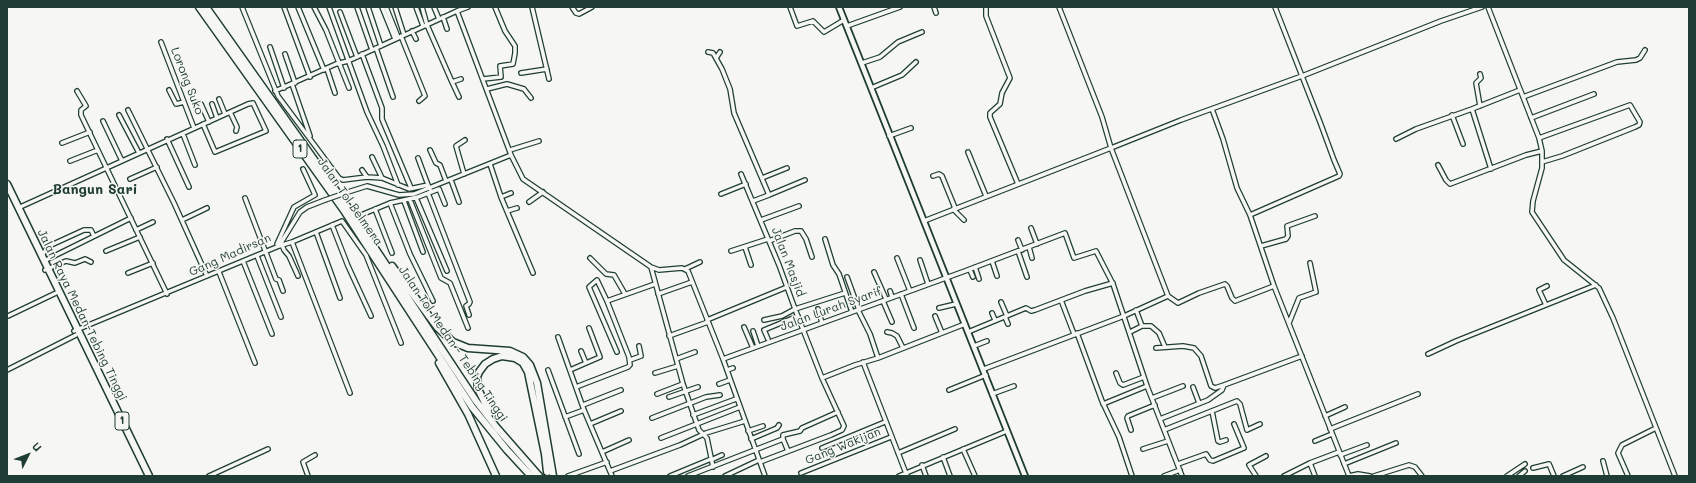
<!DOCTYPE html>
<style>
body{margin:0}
#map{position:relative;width:1696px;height:483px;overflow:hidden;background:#f6f6f2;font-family:Mali,sans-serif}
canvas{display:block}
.frame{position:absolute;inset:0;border:8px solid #1f3d34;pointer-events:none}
.north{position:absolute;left:8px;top:435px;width:40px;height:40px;-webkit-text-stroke:3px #f6f6f2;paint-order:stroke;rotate:48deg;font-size:11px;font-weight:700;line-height:16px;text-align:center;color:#1f3d34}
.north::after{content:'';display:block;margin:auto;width:14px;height:18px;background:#1f3d34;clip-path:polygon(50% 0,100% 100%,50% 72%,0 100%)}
</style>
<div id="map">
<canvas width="1696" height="483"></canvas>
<div class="frame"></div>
<div class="north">U</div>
</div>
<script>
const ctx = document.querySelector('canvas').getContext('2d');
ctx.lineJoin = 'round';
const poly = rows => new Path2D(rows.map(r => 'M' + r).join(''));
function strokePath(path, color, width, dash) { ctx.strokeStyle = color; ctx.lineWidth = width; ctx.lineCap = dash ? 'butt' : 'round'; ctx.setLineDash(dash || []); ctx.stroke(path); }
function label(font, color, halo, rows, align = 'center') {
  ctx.font = font + ' Mali,sans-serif'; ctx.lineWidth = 3; ctx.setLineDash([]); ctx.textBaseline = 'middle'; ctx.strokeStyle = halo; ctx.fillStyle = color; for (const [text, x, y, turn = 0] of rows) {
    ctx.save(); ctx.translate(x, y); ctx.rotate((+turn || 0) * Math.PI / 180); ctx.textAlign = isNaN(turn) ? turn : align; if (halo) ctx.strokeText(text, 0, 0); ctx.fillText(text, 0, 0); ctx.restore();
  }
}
const street = poly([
 [242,7,278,96,339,178,343,180,367,177,382,178,409,189,428,185,430,189],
 [284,7,310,77],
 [298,7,324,70],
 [314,7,326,30,349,88],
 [329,7,367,112,383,146,398,185],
 [357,7,372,50],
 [368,7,381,46],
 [382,7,395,39],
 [386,7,398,37],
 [395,7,404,35],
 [416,7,423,26],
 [422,7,427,25,452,82,461,79],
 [434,7,439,19],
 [532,7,549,79],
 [572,7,576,13,579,14,592,7],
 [790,7,797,26,813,21,824,32,844,20],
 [934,7,936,13],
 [986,7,986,16,1010,78,1002,93,1000,104,990,113,990,117,1018,184],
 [1059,7,1102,117,1111,148,1181,120,1302,76,1441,21,1482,7],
 [1488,7,1539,138,1542,151,1542,168,1533,201,1532,212,1564,260,1599,288,1613,318,1675,476],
 [457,11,511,155,523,179,651,267,659,270,682,268,688,271,723,359,765,476],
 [340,12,357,57],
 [443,17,447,29],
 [847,26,900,7],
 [412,31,416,39],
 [401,36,425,96,419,101],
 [161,42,194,128],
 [270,47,284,88],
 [376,48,393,97],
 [708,52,713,53,722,69,730,89,734,113,769,195,805,180],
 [285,54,295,83],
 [362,54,382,108,382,119,411,188],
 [716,58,720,52],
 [862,63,880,57,898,42,922,32],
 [327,69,335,93],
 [521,73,547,69],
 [483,79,501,77,500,66,513,64,515,53,515,46,505,31,495,7],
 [452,82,459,97],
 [292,84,310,136],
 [871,88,902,75,916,62],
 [487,89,507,84,524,89,531,98],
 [169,90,176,104,184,102],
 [77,91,86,106,81,110,81,115,167,294],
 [275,91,336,64,348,61,457,11,468,7],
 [1523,97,1617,62,1636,60,1640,58,1645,50],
 [219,99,225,114],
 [201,104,209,122],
 [212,104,217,118],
 [1480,106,1476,83,1481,78,1480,74],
 [1212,109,1223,139,1237,188,1250,215,1274,286,1349,476],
 [1472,109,1491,169],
 [128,110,174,203,207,276],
 [230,112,237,127,236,131],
 [119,115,139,153],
 [1452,115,1463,144],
 [1531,118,1594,94],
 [103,121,122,161],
 [183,134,195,165],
 [889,136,911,128],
 [1539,138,1630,105,1640,122,1639,125,1635,127,1562,156,1542,162],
 [167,139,189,187],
 [1396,139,1416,129,1472,109,1520,90],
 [62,143,90,132],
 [430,150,436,163,440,165,446,181],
 [510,150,539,141],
 [968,152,986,196],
 [372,157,382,178],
 [418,158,428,185],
 [70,161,98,150],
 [490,164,501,197,533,273],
 [1438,165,1446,180,1450,184,1526,155,1542,151],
 [303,169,315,195,294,207,277,244,279,246,292,242,342,221,366,255,401,343],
 [362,170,367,177],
 [464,174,456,146,465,140],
 [741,174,779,265,795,309,822,378,844,426,842,430,831,435,760,462],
 [933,176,939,174,942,176,955,208],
 [762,178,787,168],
 [130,179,157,167],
 [451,180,459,202],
 [348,192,367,186,399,195,414,194,511,155],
 [428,193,470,302,469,304,466,306,469,315],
 [721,194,746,184],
 [501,197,511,193],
 [245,198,276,279,279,280,283,291],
 [416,198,447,271],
 [410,200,441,278,450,283,468,328],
 [404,201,423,252],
 [753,201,769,195],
 [529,202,543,192],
 [390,203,410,254,433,301],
 [18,208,248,104,253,103,266,131,215,152,203,124],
 [375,209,392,253],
 [953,209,964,220],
 [507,211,517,208],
 [361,215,390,203,418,197,439,189,445,204],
 [1250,215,1339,176,1340,174,1334,160,1320,122,1275,7],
 [182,220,207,208],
 [761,220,799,206],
 [924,221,1111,148,1168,296],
 [332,225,348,266,371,316],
 [1031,228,1037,244],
 [136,230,153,222],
 [316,232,340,298],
 [825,239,833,265,839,274,852,312],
 [1018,240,1022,250],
 [769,241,795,231,801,231,806,239,812,257],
 [292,242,350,393],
 [282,245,284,250,289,256,298,276],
 [1261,246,1286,239,1288,236,1287,226,1315,216],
 [745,247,751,265],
 [1029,247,1032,258],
 [106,251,140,237],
 [731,251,768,239],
 [1018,251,1027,277],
 [42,255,49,246,84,230,91,230,94,236],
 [257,256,281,317],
 [590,258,606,274,614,275,625,294],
 [897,258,910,291],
 [920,260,928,284],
 [44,261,131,218],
 [243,261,272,334],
 [992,261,997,276],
 [651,267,683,384,699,430,707,438,713,467],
 [975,267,979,279],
 [685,269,700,262],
 [45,270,66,261,75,263,85,259,91,262],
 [970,270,973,277],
 [219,272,255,363],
 [874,272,886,299],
 [128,273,153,263],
 [847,277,859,310],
 [890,291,892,297],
 [658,294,692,282],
 [901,294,914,328],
 [1061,300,1074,334],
 [607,301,597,280,589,287,617,352],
 [883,301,892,322],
 [1001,302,1007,316],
 [1546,305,1539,290,1547,286],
 [939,308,956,304],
 [818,309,822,323],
 [858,310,870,334,878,358,965,324],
 [1136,310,1142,326],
 [992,313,995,320],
 [8,316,56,293],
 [935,316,942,333],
 [1005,317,1008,324],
 [707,320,787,287],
 [764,320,782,316,795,309,845,293],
 [1289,323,1299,298,1316,292,1310,263],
 [744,327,753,348],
 [74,331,279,246,300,212,307,207,325,200],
 [753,331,758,346],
 [887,332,892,333,897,336,903,348],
 [968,332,1026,308,1031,311,1035,310,1085,291,1113,283],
 [1130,332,1142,326,1151,326,1159,333,1165,347],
 [1077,333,1102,401,1119,437,1132,476],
 [669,336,708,322],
 [558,337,584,410,612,476],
 [768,339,764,330,798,316],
 [974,346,987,341],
 [1156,348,1183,346,1194,348,1201,356,1211,386,1215,388,1224,385],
 [581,351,586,363],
 [1428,354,1456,341,1596,285],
 [676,359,695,352],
 [723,359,965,271,1065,233,1074,258,1096,251,1113,284,1147,386,1182,476],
 [630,360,641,356,639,346],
 [863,362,907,476],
 [984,369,1124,316,1168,296,1178,303,1199,293,1225,284,1227,286,1232,298,1235,301,1274,286],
 [7,370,76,335],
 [548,370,579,454],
 [570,370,600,357,589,328],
 [727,370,733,368],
 [655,373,678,366],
 [1116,373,1120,383,1123,385,1144,377],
 [822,378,855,365,878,358],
 [719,384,730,380],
 [576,387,628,367,630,365,629,357,607,301,655,284],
 [1193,387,1199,403],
 [949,390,986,375],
 [657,394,683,384],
 [992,394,1014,386],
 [669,397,698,387],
 [1152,398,1183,386],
 [1103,404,1147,386],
 [583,405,621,390],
 [1212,411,1218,441,1220,442,1226,440],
 [693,415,736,399],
 [1325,416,1345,407],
 [565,417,584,410],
 [652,418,706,397,720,395],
 [1160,419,1208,400,1222,390,1224,385,1302,356],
 [590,424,621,411],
 [1330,429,1418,394],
 [1131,430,1127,418,1128,416,1155,405],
 [1164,430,1237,401,1240,404,1247,430,1260,424],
 [748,431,763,426],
 [661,438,740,407],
 [751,439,777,428,779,425],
 [783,439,788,451],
 [1315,441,1332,434],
 [822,448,885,422],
 [963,449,975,476],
 [1143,449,1168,441],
 [602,452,629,440],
 [898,453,955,429],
 [1340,455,1367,445],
 [943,457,950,476],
 [711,460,722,455],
 [1603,461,1607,476],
 [1310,463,1315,476],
 [1178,464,1206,454,1210,460,1213,461,1244,448,1234,424],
 [1344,464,1396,443],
 [922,465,926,476],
 [1533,468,1549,464,1554,476],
 [610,471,680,445,706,433,745,421],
 [801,473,891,437],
 [209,476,268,449],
 [308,476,303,462,315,455],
 [568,476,607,462],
 [670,476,711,459],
 [688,476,783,439,783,435,800,431,802,428,838,412],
 [725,476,759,460],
 [899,476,1007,431],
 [1164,476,1180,470],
 [1256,476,1249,465,1266,456],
 [1284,476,1310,463,1339,452],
 [1349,476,1358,474,1370,476],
 [1374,476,1409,465,1415,467,1422,476],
 [1507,476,1525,464],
 [1519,476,1525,471],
 [1563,476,1583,467],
 [1628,476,1618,453,1622,445,1656,428]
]);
const secondary = poly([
 [839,7,1025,476]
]);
const highway = poly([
 [199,7,345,212,472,407,507,450,531,476],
 [206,7,349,209,476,401,497,428,539,476],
 [7,184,149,476],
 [392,266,437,327,453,342,468,348,510,351,523,357,530,365,537,383,553,476],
 [439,363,468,414,496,476],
 [490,413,478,389,477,377,479,372,485,364,493,359,502,356,515,358,523,363,528,372,545,454,547,472]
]);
const streetBridge = poly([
 [325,200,348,192]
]);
const shields = [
 [300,149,14],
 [122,421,14]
];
const shieldNames = [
 ["1",300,149],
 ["1",122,421]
];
const streetNames = [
 ["Lorong Suko",187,81,69],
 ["Jalan Tol Belmera",350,202,55],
 ["Gang Madirsan",230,255,-24],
 ["Jalan Masjid",788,262,69],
 ["Jalan Lurah Syarif",831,309,-20],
 ["Jalan Raya Medan-Tebing Tinggi",82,315,64],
 ["Jalan Tol Medan - Tebing Tinggi",453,344,56],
 ["Gang Wakijan",843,446,-22]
];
const quarterNames = [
 ["Bangun Sari",95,190]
];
strokePath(street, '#1f3d34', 6);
strokePath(secondary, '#1f3d34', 8);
strokePath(highway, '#1f3d34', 9);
strokePath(street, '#f6f6f2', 3.5);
strokePath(secondary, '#f6f6f2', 4.5);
strokePath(highway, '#f6f6f2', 6);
strokePath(streetBridge, '#1f3d34', 6, []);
strokePath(streetBridge, '#f6f6f2', 3.5);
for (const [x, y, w] of shields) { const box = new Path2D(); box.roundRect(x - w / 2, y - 9, w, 18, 3); ctx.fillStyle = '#f6f6f2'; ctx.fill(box); strokePath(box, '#1f3d34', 1); }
label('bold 11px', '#1f3d34', null, shieldNames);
label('12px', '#1f3d34', '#f6f6f2', streetNames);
label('bold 14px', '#1f3d34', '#f6f6f2', quarterNames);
</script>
